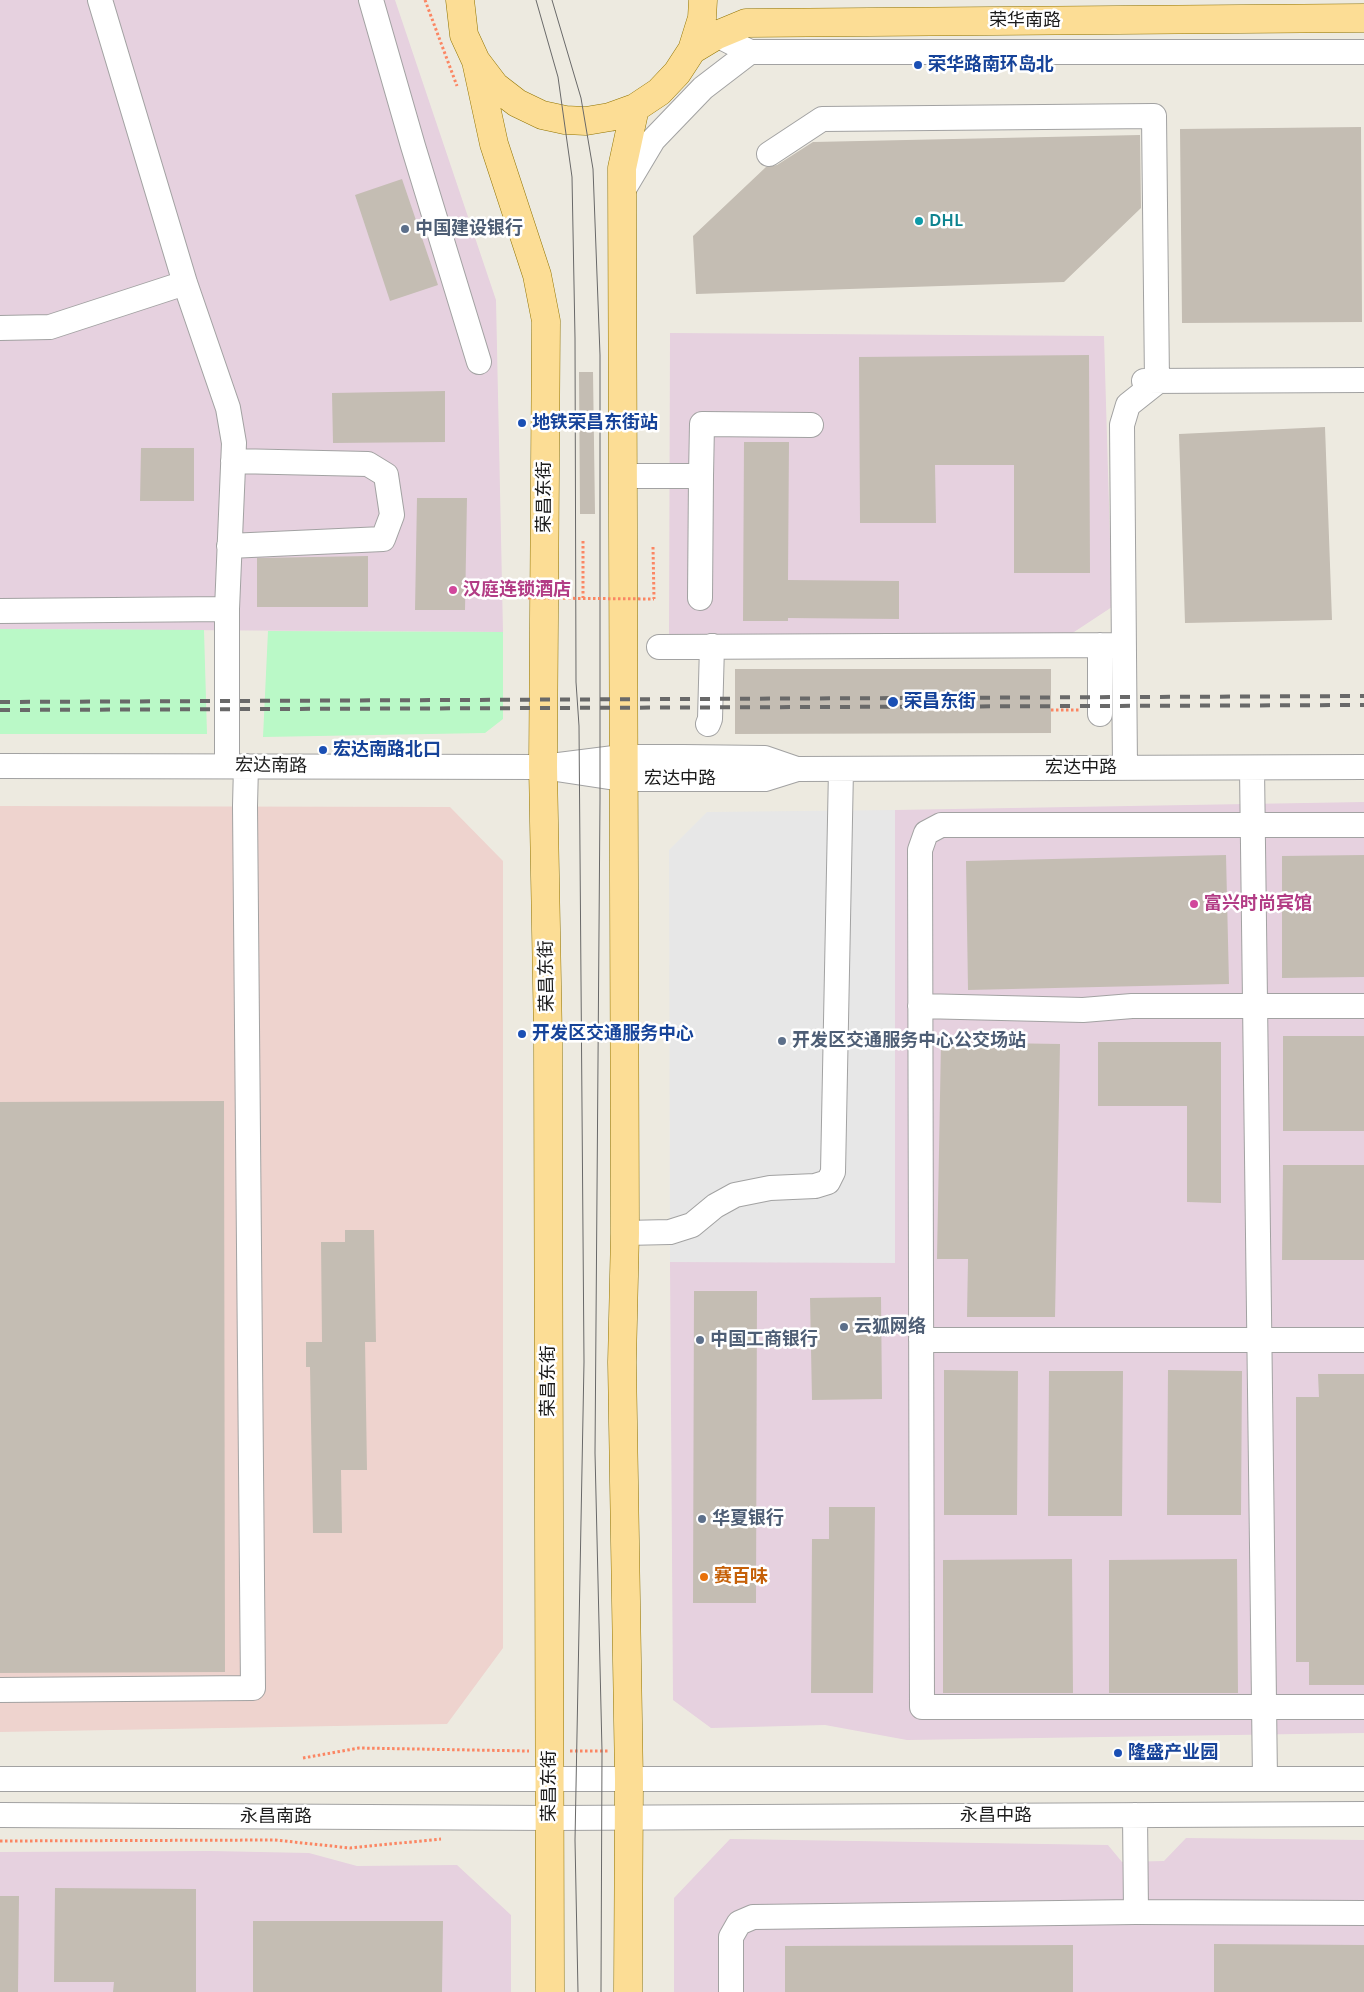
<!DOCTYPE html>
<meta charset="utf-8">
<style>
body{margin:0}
canvas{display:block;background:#edeae0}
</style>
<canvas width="1364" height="1992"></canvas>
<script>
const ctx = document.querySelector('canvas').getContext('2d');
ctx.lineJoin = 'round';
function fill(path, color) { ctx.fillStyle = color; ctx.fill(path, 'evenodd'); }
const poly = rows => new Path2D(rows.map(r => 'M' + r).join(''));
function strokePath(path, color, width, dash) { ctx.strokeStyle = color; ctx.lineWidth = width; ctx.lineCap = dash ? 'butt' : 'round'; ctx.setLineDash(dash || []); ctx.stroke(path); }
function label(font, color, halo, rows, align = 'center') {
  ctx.font = font + ' Karla,"Noto Sans SC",sans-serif'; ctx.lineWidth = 5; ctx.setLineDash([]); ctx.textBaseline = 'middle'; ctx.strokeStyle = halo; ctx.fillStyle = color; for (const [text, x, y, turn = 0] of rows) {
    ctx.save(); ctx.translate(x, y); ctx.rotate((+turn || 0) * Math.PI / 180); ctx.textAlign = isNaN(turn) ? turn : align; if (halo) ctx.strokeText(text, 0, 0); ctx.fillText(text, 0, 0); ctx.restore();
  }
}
const commercial = poly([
 [0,806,450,807,503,861,503,1648,447,1724,0,1732]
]);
const industrial = poly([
 [0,0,395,0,496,300,503,632,0,629],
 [670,333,1104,336,1112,607,1071,634,669,636],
 [1364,802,1364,1733,907,1740,825,1725,711,1728,673,1700,670,1262,895,1262,895,810],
 [1186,1838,1364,1840,1364,1992,674,1992,674,1898,730,1839,1108,1845,1122,1862,1164,1861],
 [210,1851,309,1853,357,1866,457,1865,511,1915,511,1992,0,1992,0,1852]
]);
const park = poly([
 [0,629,204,630,207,734,0,734],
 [268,631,503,632,503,719,485,733,263,737]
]);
const parking = poly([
 [895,810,895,1263,670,1262,669,850,707,812]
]);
const building = poly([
 [1361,127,1362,322,1182,323,1180,129],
 [1140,135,1141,208,1064,282,696,294,693,236,766,167,777,165,813,142],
 [402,179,438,285,390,301,355,195],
 [1089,355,1090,573,1014,573,1014,465,935,465,936,523,860,523,859,357],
 [579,372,593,372,595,514,580,514],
 [445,391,445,442,333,443,332,393],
 [1325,427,1332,620,1185,623,1179,434],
 [744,442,789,442,788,580,899,581,899,619,788,618,788,621,743,621],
 [141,448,194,448,194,501,140,501],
 [417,498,467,498,465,610,415,610],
 [368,556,368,607,257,607,257,558],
 [735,669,1051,669,1051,733,735,734],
 [1226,855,1229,984,968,990,966,861],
 [1364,855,1364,977,1282,978,1282,856],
 [1283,1036,1364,1036,1364,1131,1283,1131],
 [941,1042,1060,1044,1055,1317,967,1317,968,1259,937,1259],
 [1098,1042,1221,1042,1221,1203,1187,1202,1187,1106,1098,1106],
 [224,1101,225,1672,0,1673,0,1102],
 [1283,1165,1364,1165,1364,1260,1282,1260],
 [345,1230,374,1230,376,1342,365,1342,367,1470,341,1470,342,1533,313,1533,310,1367,306,1367,306,1342,322,1342,321,1242,345,1242],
 [694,1291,757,1291,756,1603,693,1603],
 [881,1297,882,1399,812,1400,810,1298],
 [944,1370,1018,1371,1017,1515,944,1515],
 [1168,1370,1242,1371,1241,1515,1167,1515],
 [1049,1371,1123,1371,1122,1516,1048,1516],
 [1318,1374,1364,1374,1364,1685,1309,1685,1309,1662,1296,1662,1296,1397,1319,1397],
 [829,1507,875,1507,873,1693,811,1693,812,1539,829,1539],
 [1072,1559,1073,1693,943,1693,943,1560],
 [1237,1559,1238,1693,1109,1693,1109,1560],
 [55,1888,196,1889,196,1992,113,1992,114,1982,54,1982],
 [0,1896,19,1896,18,1992,0,1992],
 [253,1921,443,1921,442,1992,253,1992],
 [1214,1944,1364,1945,1364,1992,1214,1992],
 [1073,1945,1073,1992,785,1992,785,1946]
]);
const path = poly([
 [425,0,457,86],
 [583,541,583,598],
 [653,547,654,599],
 [1051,710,1081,710],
 [570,1751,609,1751],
 [303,1758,359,1748,529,1751],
 [0,1841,275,1840,350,1848,441,1839]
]);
const minor = poly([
 [100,0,185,283,228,408,234,443,227,609,227,765],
 [371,0,413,146,479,362],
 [717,35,750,52,1364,52],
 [769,154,822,119,1154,116,1157,382,1128,405,1122,425,1125,768],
 [622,192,653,140,703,88,750,52],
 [0,328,50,327,185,283],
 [1144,381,1364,380],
 [623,476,701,476,702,424,811,425],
 [229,546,383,539,392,515,386,475,368,464,233,461],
 [700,598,701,476],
 [0,611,227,609],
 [659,647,1123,645],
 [1100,714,1100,645],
 [708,724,710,719,712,646],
 [0,766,543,767,622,757,683,757,765,758,797,769],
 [543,767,622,779,765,779,797,769,1364,767],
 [1252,768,1265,1779],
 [1364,825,941,825,926,833,920,850,922,1707,1364,1707],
 [920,1006,1083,1010,1132,1006,1364,1006],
 [625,1233,670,1232,692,1225,715,1206,735,1195,770,1188,815,1186,828,1182,833,1172,841,769],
 [921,1340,1364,1340],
 [0,1690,253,1688,245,806,246,766],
 [0,1779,1364,1779],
 [0,1815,551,1818,1364,1814],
 [1135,1815,1136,1912],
 [731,1992,731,1937,739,1923,753,1917,1136,1912,1364,1913]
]);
const major = poly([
 [460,0,464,35,476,61,495,86,517,103,542,115,565,120,586,121,610,117,635,108,659,92,677,73,692,50,702,18,703,0],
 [692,50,717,35,746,23,1364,18],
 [476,61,494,144,537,275,546,321,543,767,548,1037,550,1992],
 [628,1992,629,1780,622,1362,625,1233,622,168,635,108]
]);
const tram = poly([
 [536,0,558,77,572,177,575,338,576,682,579,726,584,1362,575,1840,578,1992],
 [552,0,581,98,593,169,600,355,600,799,595,1453,602,1751,601,1992]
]);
const rail = poly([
 [0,702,1364,696],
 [0,710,1364,705]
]);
const pathBridge = poly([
 [528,598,654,599]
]);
const markers = [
 [918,65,5,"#1a4fb4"],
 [919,221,5,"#0f9aa8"],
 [405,229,5,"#5c6f8a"],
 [522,423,5,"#1a4fb4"],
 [453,590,5,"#d1479c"],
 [893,702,6,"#1a4fb4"],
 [323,750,5,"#1a4fb4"],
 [1194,904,5,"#d1479c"],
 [522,1034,5,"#1a4fb4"],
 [782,1041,5,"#5c6f8a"],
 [844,1327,5,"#5c6f8a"],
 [700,1340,5,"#5c6f8a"],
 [702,1519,5,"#5c6f8a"],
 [704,1577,5,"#e8710a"],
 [1118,1753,5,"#1a4fb4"]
];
const streetNames = [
 ["荣华南路",1025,21],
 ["荣昌东街",545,497,-90],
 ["宏达南路",271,766,1],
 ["宏达中路",1081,768],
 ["宏达中路",680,779],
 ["荣昌东街",547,976,-91],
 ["荣昌东街",549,1381,-90],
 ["荣昌东街",550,1786,-90],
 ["永昌中路",996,1816],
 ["永昌南路",276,1817]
];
const transitNames = [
 ["荣华路南环岛北",928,65],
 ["地铁荣昌东街站",532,423],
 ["荣昌东街",904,702],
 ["宏达南路北口",333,750],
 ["开发区交通服务中心",532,1034],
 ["隆盛产业园",1128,1753]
];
const cultureNames = [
 ["DHL",929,221]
];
const serviceNames = [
 ["中国建设银行",415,229],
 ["开发区交通服务中心公交场站",792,1041],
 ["云狐网络",854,1327],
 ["中国工商银行",710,1340],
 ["华夏银行",712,1519]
];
const hotelNames = [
 ["汉庭连锁酒店",463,590],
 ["富兴时尚宾馆",1204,904]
];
const foodNames = [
 ["赛百味",714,1577]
];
fill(commercial, '#eed3ce');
fill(industrial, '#e6d1df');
fill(park, '#baf9c7');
fill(parking, '#e7e7e7');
fill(building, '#c4bdb3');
strokePath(minor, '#a2a2a2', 26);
strokePath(major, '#917400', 29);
strokePath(path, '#fb8663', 3, [2.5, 2.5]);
strokePath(minor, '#fff', 24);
strokePath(major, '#fcdd95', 28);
strokePath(tram, '#696969', 1);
strokePath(rail, '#696969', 4, [10, 10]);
strokePath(pathBridge, '#fb8663', 3, [2.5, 2.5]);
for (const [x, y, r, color] of markers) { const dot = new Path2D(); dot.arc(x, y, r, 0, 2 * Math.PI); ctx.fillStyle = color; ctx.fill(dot); strokePath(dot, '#fff', 2); }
label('18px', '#1b1b1b', '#fff', streetNames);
label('bold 18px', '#164399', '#fff', transitNames, 'left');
label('bold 18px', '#0d838f', '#fff', cultureNames, 'left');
label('bold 18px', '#4e5e75', '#fff', serviceNames, 'left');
label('bold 18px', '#b23c85', '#fff', hotelNames, 'left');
label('bold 18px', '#c56008', '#fff', foodNames, 'left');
</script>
